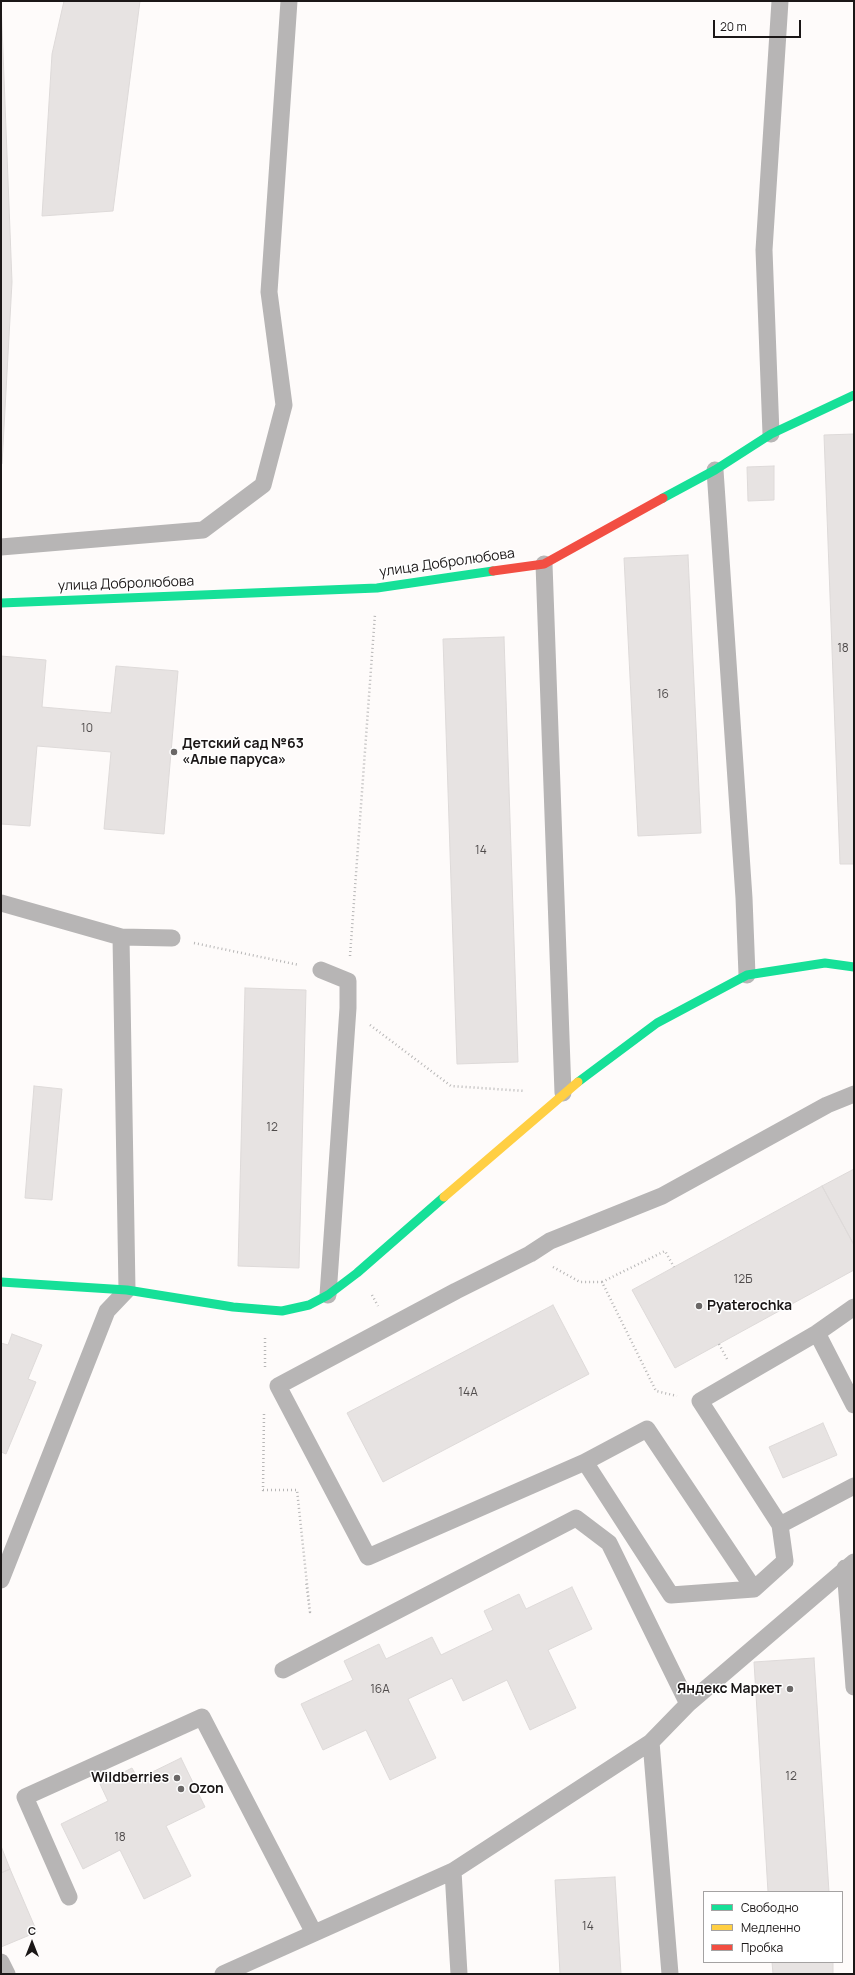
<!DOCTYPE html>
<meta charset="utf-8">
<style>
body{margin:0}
#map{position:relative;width:855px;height:1975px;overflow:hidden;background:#fefbfa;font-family:Manrope,sans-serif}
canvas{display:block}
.frame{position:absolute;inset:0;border:2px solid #1b1717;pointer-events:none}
.legend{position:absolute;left:703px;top:1891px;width:140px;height:72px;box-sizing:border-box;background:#fff;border:1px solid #a4a2a2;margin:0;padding:5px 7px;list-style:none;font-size:12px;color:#1b1717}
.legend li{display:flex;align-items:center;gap:8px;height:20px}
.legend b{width:20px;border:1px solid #a4a2a2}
.north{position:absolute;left:12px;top:1923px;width:40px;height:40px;-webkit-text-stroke:3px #fff;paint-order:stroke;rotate:0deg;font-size:11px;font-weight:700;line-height:16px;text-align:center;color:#1b1717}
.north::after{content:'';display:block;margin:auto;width:14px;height:18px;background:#1b1717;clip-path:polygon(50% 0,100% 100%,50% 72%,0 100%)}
.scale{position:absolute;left:713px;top:20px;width:88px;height:18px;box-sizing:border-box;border:2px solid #1b1717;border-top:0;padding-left:5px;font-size:12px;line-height:14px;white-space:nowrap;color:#1b1717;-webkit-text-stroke:3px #fff;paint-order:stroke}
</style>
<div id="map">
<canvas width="855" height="1975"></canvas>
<div class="frame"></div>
<ul class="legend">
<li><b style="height:5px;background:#16e098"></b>Свободно</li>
<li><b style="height:5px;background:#ffcf43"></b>Медленно</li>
<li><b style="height:5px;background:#f24e42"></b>Пробка</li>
</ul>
<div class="north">С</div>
<div class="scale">20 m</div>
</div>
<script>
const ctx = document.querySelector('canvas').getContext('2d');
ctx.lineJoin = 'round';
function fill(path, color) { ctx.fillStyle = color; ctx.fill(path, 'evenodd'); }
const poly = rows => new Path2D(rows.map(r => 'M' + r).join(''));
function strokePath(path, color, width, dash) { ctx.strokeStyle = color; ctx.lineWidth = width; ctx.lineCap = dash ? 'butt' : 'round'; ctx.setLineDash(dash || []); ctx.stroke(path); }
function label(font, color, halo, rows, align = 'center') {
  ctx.font = font + ' Manrope,sans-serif'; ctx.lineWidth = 3; ctx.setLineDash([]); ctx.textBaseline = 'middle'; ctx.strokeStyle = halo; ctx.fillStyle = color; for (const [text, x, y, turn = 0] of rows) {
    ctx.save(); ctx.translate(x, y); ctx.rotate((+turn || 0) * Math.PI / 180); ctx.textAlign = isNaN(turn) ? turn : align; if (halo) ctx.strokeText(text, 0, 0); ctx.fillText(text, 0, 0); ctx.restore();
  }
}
const building = poly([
 [1,1,12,282,2,464,1,464,1,1],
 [64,1,140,1,113,211,42,216,52,54,64,1],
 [854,434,854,864,840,864,824,435,854,434],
 [774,466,774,500,748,501,747,467,774,466],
 [688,555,701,833,638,836,624,558,688,555],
 [504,637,518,1062,457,1064,443,639,504,637],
 [1,656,46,660,42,707,111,713,116,666,178,671,164,834,104,829,111,752,37,746,30,826,1,824,1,656],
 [245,988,306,990,299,1268,238,1266,245,988],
 [34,1086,62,1089,52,1200,25,1198,34,1086],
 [854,1169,854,1245,822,1186,854,1169],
 [822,1186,854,1245,854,1270,675,1368,632,1290,822,1186],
 [553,1305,589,1374,383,1482,347,1413,553,1305],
 [12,1334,42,1345,28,1379,36,1382,6,1454,1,1452,1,1343,8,1345,12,1334],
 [823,1423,837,1455,783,1478,769,1447,823,1423],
 [572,1587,592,1629,548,1650,576,1708,530,1730,507,1680,463,1701,452,1678,408,1699,436,1758,390,1780,366,1730,323,1750,301,1704,353,1680,344,1661,379,1644,386,1659,432,1637,441,1655,493,1630,484,1611,519,1594,526,1609,572,1587],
 [814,1658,829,1892,768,1892,754,1662,814,1658],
 [181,1758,205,1807,166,1826,191,1876,144,1899,120,1850,83,1869,61,1824,108,1801,100,1784,132,1768,138,1779,181,1758],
 [1,1846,10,1869,1,1873,1,1846],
 [10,1869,37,1932,1,1947,1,1873,10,1869],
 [615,1877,621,1974,560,1974,555,1880,615,1877],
 [772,1962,833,1962,833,1974,773,1974,772,1962]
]);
const path = poly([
 [194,943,299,965],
 [350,956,375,614],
 [370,1025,451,1086,525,1091],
 [553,1267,580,1282,602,1282,656,1391,677,1396],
 [602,1282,665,1251,674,1267],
 [372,1295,378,1306],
 [719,1344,727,1359],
 [265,1367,265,1336],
 [264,1414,263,1490,297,1490,310,1612,306,1581]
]);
const lane = poly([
 [771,434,764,250,780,1],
 [715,470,744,898,747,975],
 [1,547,203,530,263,485,284,405,269,292,289,1],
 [544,564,563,1093],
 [1,903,121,937,127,1290,107,1311,1,1580],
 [121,937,172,938],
 [321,970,348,981,348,1008,328,1295],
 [854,1307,817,1333,700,1401,780,1525,854,1486],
 [817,1333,854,1405],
 [585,1462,671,1595,754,1589],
 [780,1525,785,1561,754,1589,647,1429,585,1462,368,1557,278,1386,456,1291,530,1254,550,1241,662,1196,827,1105,854,1094],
 [845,1568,854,1687],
 [283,1670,576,1518,609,1543,688,1704],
 [651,1742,670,1974],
 [453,1871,459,1974],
 [69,1897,25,1797,202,1717,314,1933],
 [1,1962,7,1974],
 [223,1974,453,1871,651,1742,688,1704,854,1562]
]);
const fast = poly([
 [663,498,715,470,771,434,854,395],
 [1,603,377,588,493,571],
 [578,1082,657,1023,747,975,825,963,854,967],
 [1,1282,127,1290,233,1307,282,1311,309,1305,328,1295,357,1273,444,1197]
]);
const slow = poly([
 [444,1197,578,1082]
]);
const jam = poly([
 [493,571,544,564,663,498]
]);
const markers = [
 [174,752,4,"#6a6766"],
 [699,1306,4,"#6a6766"],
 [790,1689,4,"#6a6766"],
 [177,1778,4,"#6a6766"],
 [181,1789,4,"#6a6766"]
];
const numberNames = [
 ["18",843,649],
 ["16",663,695],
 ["10",87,729],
 ["14",481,851],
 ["12",272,1128],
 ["12Б",743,1280],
 ["14А",468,1393],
 ["16А",380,1690],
 ["12",791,1777],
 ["18",120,1838],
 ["14",588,1927]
];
const streetNames = [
 ["улица Добролюбова",447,563,-8],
 ["улица Добролюбова",126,584,-2]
];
const poiNames = [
 ["Детский сад №63",182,744],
 ["«Алые паруса»",182,760],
 ["Pyaterochka",707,1306],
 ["Яндекс Маркет",782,1689,"right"],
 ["Wildberries",169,1778,"right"],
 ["Ozon",189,1789]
];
fill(building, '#e7e3e2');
strokePath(building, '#dedad9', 1);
strokePath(path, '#b7b6b6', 2.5, [1, 3]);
strokePath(lane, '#b7b5b5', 17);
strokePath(fast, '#16e098', 9);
strokePath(slow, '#ffcf43', 9);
strokePath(jam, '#f24e42', 9);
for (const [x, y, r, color] of markers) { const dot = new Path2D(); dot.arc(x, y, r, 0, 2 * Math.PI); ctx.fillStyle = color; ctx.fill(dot); strokePath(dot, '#fff', 1.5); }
label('12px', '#4f4b4b', null, numberNames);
label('14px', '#1b1717', '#fff', streetNames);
label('bold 14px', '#1b1717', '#fff', poiNames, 'left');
</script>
